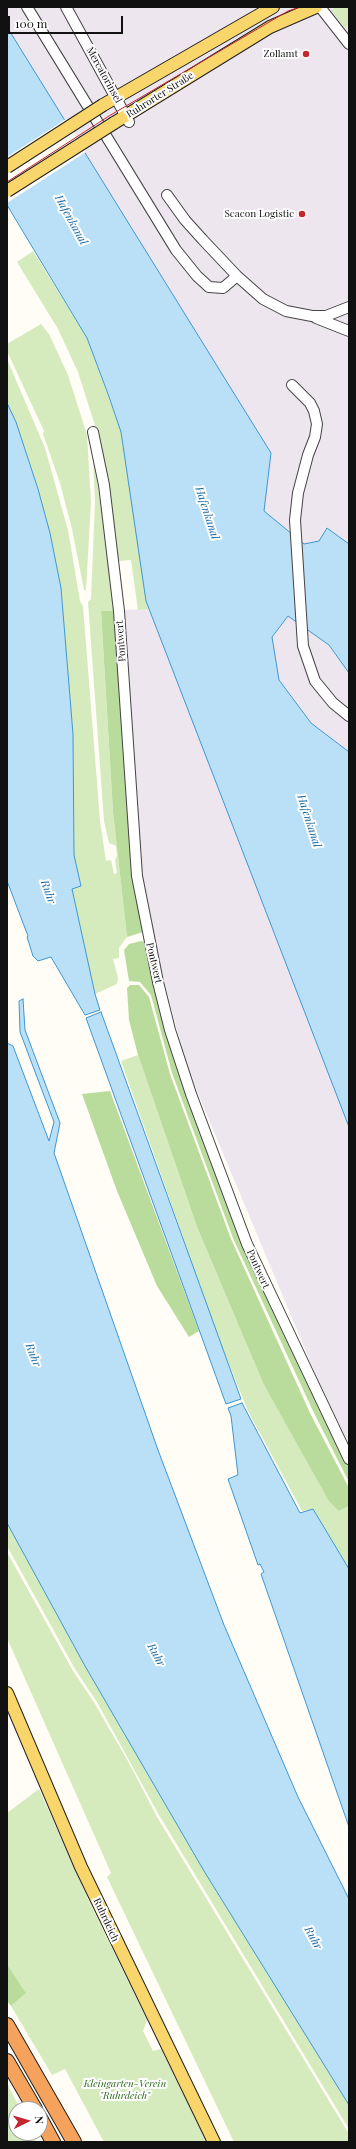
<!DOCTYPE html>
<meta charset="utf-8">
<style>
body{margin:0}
#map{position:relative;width:356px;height:2149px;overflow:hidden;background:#fffdf5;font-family:"Playfair Display",serif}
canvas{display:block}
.frame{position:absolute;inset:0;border:8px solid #111;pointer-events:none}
.north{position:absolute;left:8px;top:2101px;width:40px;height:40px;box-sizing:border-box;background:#fff;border:1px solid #a0a0a0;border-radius:50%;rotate:85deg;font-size:11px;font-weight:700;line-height:16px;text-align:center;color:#111}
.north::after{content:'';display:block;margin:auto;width:14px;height:18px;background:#c4262e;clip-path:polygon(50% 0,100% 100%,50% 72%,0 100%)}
.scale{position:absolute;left:8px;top:16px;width:115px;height:18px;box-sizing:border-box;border:2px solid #111;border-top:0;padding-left:5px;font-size:12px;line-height:14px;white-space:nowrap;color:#111;-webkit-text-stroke:3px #fff;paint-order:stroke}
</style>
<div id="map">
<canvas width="356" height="2149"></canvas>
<div class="frame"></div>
<div class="north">N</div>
<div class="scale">100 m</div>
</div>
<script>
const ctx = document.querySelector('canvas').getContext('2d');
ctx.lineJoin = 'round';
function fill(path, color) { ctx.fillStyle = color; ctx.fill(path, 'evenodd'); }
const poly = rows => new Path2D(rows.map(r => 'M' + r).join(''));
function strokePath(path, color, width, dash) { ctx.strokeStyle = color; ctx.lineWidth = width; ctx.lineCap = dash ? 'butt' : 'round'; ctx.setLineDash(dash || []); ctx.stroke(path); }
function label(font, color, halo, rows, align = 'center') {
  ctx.font = font + ' "Playfair Display",serif'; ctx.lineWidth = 4; ctx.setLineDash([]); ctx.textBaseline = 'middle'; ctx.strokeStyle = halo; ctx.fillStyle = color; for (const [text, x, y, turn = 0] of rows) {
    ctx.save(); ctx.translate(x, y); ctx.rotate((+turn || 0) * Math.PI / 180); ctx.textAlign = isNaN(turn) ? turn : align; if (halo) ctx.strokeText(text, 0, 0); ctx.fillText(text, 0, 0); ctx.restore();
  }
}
const industrial = poly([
 [7,7,349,7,349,544,327,528,319,541,304,544,264,511,271,453,7,27],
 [149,609,349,1127,349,1444,328,1404,186,1065,152,934,141,875,124,610],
 [288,616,329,645,349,673,349,752,311,723,279,680,272,637]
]);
const green = poly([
 [336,7,349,7,349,24,345,28,331,10],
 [33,251,87,338,121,432,149,609,138,610,131,560,119,561,99,438,78,372,58,329,17,262],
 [41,324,49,334,68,375,87,435,91,502,86,590,84,590,72,529,60,483,43,434,44,431,7,351,7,344],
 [7,359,45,448,68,530,80,601,83,606,100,821,106,861,111,860,114,874,117,873,115,860,117,856,116,846,109,843,104,821,88,602,91,599,95,502,93,461,98,486,115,611,101,611,113,812,127,937,119,948,119,958,113,959,118,978,117,984,95,994,72,889,81,886,74,855,73,734,61,588,50,533,38,489,16,422,7,403],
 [138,1055,197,1227,263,1383,339,1511,349,1506,349,1569,313,1509,302,1511,248,1411,220,1342,121,1061],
 [7,1523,85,1666,204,1871,349,2105,349,2129,159,1815,97,1702,75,1669,7,1546],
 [7,1552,73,1671,95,1704,129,1763,157,1817,349,2134,349,2142,234,2142,107,1877,111,1873,7,1638],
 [39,1789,88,1899,147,2020,143,2031,153,2051,161,2049,207,2142,104,2142,65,2069,52,2075,11,2006,26,1993,7,1964,7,1813],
 [7,2083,20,2109,16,2109,16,2133,32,2133,36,2142,7,2142]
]);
const forest = poly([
 [101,611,115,611,132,876,143,932,127,937,113,812],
 [141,941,145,942,154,984,187,1095,210,1160,243,1246,349,1468,349,1482,313,1411,233,1238,172,1073,151,995,140,982,129,981,124,950,129,944],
 [130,985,139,985,149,997,170,1074,231,1239,310,1413,349,1488,349,1506,339,1511,329,1501,263,1383,197,1227,138,1055,129,1020,127,988],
 [110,1091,199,1331,189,1337,157,1286,117,1191,82,1094],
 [7,1964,26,1993,11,2006,7,2001]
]);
const water = poly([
 [7,27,271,453,264,511,304,544,319,541,327,528,349,544,349,673,329,645,288,616,272,637,279,680,311,723,349,752,349,1127,146,601,121,432,108,394,87,338,7,205,7,27],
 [7,403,16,422,38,489,50,533,61,588,73,734,74,855,81,886,72,889,95,994,100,1010,85,1015,51,957,38,961,33,956,27,937,28,936,7,881,7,403],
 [23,999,25,1030,60,1123,54,1153,158,1450,224,1625,298,1797,349,1899,349,2105,204,1871,85,1666,7,1523,7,1043,13,1046,49,1141,54,1122,20,1032,19,1001,23,999],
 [101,1012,241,1399,226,1404,86,1018,101,1012],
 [242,1403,300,1513,313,1509,349,1569,349,1827,261,1574,264,1572,260,1564,258,1565,228,1479,238,1475,231,1416,228,1408,242,1403]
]);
const pier = poly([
 [66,119,86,152,7,203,7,157]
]);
const minor = poly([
 [27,7,176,250,197,276,209,287,223,288,237,276],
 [66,7,129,122],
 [320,7,349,44],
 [167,195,185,220,203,240,237,276,263,299,286,311,312,316,326,316,349,307],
 [316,318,349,331],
 [292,385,310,403,314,411,317,424,315,437,308,455,298,493,295,520,303,646,315,681,333,703,349,716],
 [93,432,104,485,119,611,137,876,158,982,170,1030,191,1094,247,1244,349,1459]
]);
const major = poly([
 [103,105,273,7],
 [114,123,270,27,316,7],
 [7,1693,81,1867,214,2142]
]);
const highway = poly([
 [7,2025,74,2142],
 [7,2061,35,2109],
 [40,2118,53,2142]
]);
const tram = poly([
 [7,182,109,116,288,11,300,7]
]);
const majorBridge = poly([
 [7,167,103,105],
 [7,191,114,123]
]);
const markers = [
 [306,54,4,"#c4262e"],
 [302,214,4,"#c4262e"]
];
const poiNames = [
 ["Zollamt",298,54],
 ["Seacon Logistic",294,214]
];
const streetNames = [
 ["Mercatorinsel",104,75,61],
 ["Ruhrorter Straße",160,95,-32],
 ["Pontwert",121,641,-94],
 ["Pontwert",154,963,77],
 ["Pontwert",258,1269,66],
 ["Ruhrdeich",106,1920,65]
];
const parkNames = [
 ["Kleingarten-Verein",125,2084],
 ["\"Ruhrdeich\"",125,2096]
];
const waterNames = [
 ["Hafenkanal",71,220,61],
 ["Hafenkanal",207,513,72],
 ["Hafenkanal",309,821,72],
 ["Ruhr",48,892,70],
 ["Ruhr",33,1355,69],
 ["Ruhr",156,1655,61],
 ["Ruhr",313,1938,61]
];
fill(industrial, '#eee6ef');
fill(green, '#d5ebbd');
fill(forest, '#b9dc9c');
fill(water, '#b9e0f7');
strokePath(water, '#3f96cf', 1);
fill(pier, '#fffdf5');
strokePath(minor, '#444', 12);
strokePath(major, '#222', 14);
strokePath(highway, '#222', 16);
strokePath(minor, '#fff', 10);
strokePath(major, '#f9d66b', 12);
strokePath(highway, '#f5a25d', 14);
strokePath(tram, '#c4262e', 1);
strokePath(majorBridge, '#222', 14, []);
strokePath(majorBridge, '#f9d66b', 12);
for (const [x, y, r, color] of markers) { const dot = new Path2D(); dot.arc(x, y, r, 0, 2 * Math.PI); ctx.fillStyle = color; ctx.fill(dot); strokePath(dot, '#fff', 1.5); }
label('10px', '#111', '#fff', poiNames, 'right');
label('10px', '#111', '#fff', streetNames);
label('italic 10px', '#2f6b1f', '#fff', parkNames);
label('italic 11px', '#1768a6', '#fff', waterNames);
</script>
